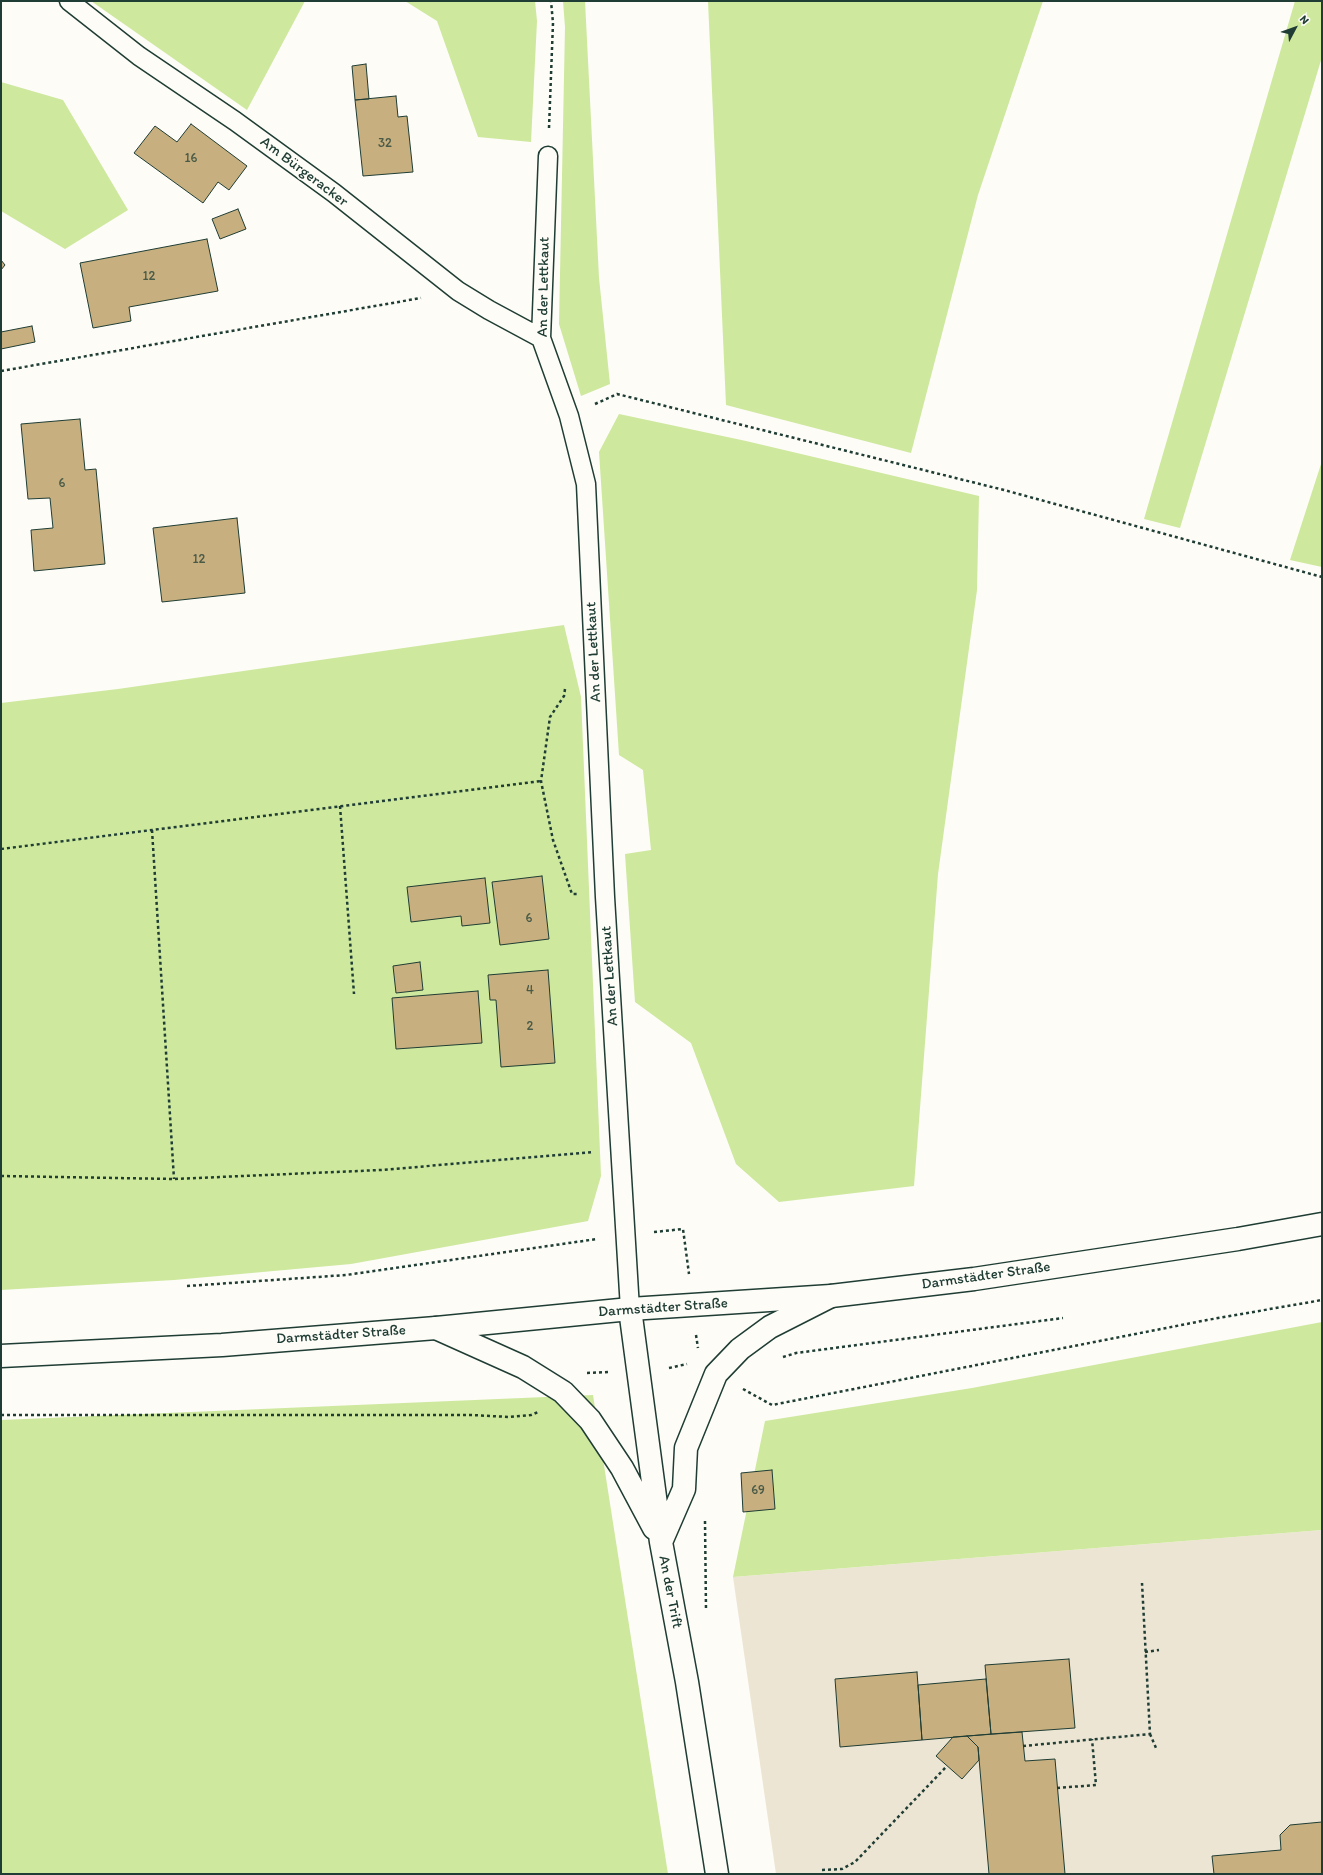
<!DOCTYPE html>
<meta charset="utf-8">
<style>
body{margin:0}
#map{position:relative;width:1323px;height:1875px;overflow:hidden;background:#fdfcf7;font-family:Itim,sans-serif}
canvas{display:block}
.frame{position:absolute;inset:0;border:2px solid #1f3d34;pointer-events:none}
.north{position:absolute;left:1275px;top:8px;width:40px;height:40px;-webkit-text-stroke:3px #fdfcf7;paint-order:stroke;rotate:49deg;font-size:11px;font-weight:700;line-height:16px;text-align:center;color:#1f3d34}
.north::after{content:'';display:block;margin:auto;width:14px;height:18px;background:#1f3d34;clip-path:polygon(50% 0,100% 100%,50% 72%,0 100%)}
</style>
<div id="map">
<canvas width="1323" height="1875"></canvas>
<div class="frame"></div>
<div class="north">N</div>
</div>
<script>
const ctx = document.querySelector('canvas').getContext('2d');
ctx.lineJoin = 'round';
function fill(path, color) { ctx.fillStyle = color; ctx.fill(path, 'evenodd'); }
const poly = rows => new Path2D(rows.map(r => 'M' + r).join(''));
function strokePath(path, color, width, dash) { ctx.strokeStyle = color; ctx.lineWidth = width; ctx.lineCap = dash ? 'butt' : 'round'; ctx.setLineDash(dash || []); ctx.stroke(path); }
function label(font, color, halo, rows, align = 'center') {
  ctx.font = font + ' Itim,sans-serif'; ctx.lineWidth = 3.5; ctx.setLineDash([]); ctx.textBaseline = 'middle'; ctx.strokeStyle = halo; ctx.fillStyle = color; for (const [text, x, y, turn = 0] of rows) {
    ctx.save(); ctx.translate(x, y); ctx.rotate((+turn || 0) * Math.PI / 180); ctx.textAlign = isNaN(turn) ? turn : align; if (halo) ctx.strokeText(text, 0, 0); ctx.fillText(text, 0, 0); ctx.restore();
  }
}
const built = poly([
 [1322,1530,1322,1874,776,1874,733,1577]
]);
const green = poly([
 [91,1,305,1,247,110],
 [405,1,535,1,537,21,531,142,478,137,437,21],
 [563,1,585,1,599,278,610,384,581,396,559,324,565,27],
 [708,1,1043,1,978,195,911,453,726,405],
 [1295,1,1322,1,1322,57,1180,528,1144,519],
 [1,82,63,100,128,210,65,249,1,211],
 [619,414,746,441,979,496,977,590,938,874,914,1186,779,1202,736,1164,691,1043,635,1002,625,854,651,850,643,770,619,755,599,452],
 [1322,461,1322,567,1290,560],
 [564,625,581,697,601,1176,588,1221,351,1264,174,1280,1,1290,1,703,118,689],
 [1322,1322,1322,1530,733,1577,765,1421,972,1388],
 [593,1395,668,1874,1,1874,1,1420]
]);
const building = poly([
 [366,64,369,99,355,100,352,66,366,64],
 [396,96,398,117,407,116,413,172,363,176,355,100,396,96],
 [191,124,247,166,229,190,218,182,203,203,134,153,155,126,177,142,191,124],
 [238,209,246,229,220,239,212,219,238,209],
 [207,239,218,291,129,307,131,321,93,328,80,263,207,239],
 [1,260,5,265,1,270,1,260],
 [32,326,35,342,1,349,1,332,32,326],
 [80,419,85,470,96,469,105,564,34,571,31,530,53,528,50,498,28,499,21,424,80,419],
 [237,518,245,593,162,602,153,528,237,518],
 [542,876,549,939,500,945,492,882,542,876],
 [485,878,490,923,462,926,461,916,411,922,407,887,485,878],
 [420,962,423,990,396,993,393,966,420,962],
 [548,970,555,1063,501,1067,496,1000,490,1000,488,975,548,970],
 [478,991,482,1043,396,1049,392,998,478,991],
 [772,1470,775,1509,743,1512,741,1473,772,1470],
 [1069,1659,1075,1728,991,1734,985,1665,1069,1659],
 [917,1672,922,1740,840,1747,835,1679,917,1672],
 [986,1679,991,1734,922,1740,918,1685,986,1679],
 [1022,1732,1025,1761,1055,1759,1065,1874,989,1874,978,1747,967,1736,1022,1732],
 [967,1736,978,1747,979,1760,962,1779,936,1756,953,1737,967,1736],
 [1322,1822,1322,1874,1214,1874,1212,1856,1281,1850,1280,1835,1290,1825,1322,1822]
]);
const path = poly([
 [549,128,553,23,551,1],
 [1,371,421,298],
 [595,404,617,394,1004,490,1322,577],
 [565,689,564,696,550,717,541,781,553,840,572,894,577,894],
 [340,806,354,994],
 [152,830,174,1179],
 [1,849,541,781],
 [1,1176,174,1179,381,1170,593,1152],
 [654,1232,683,1229,689,1274],
 [187,1286,346,1275,597,1239],
 [696,1335,698,1348],
 [783,1357,796,1353,1063,1318],
 [669,1368,687,1364],
 [587,1373,608,1372],
 [743,1389,772,1405,1207,1320,1322,1300],
 [1,1415,472,1415,509,1417,531,1415,538,1412],
 [705,1521,706,1610],
 [1145,1652,1159,1650],
 [1150,1734,1156,1748],
 [1023,1746,1150,1734,1142,1583],
 [1057,1788,1096,1785,1092,1739],
 [822,1870,842,1869,855,1862,947,1766]
]);
const lane = poly([
 [69,1,139,56,235,121,334,193,458,291,489,310,541,338],
 [548,156,541,338,569,416,586,484,605,897,630,1309]
]);
const street = poly([
 [630,1309,661,1542,687,1682,717,1874],
 [436,1328,523,1367,563,1392,590,1420,622,1468,654,1528],
 [661,1542,684,1489,686,1448,716,1374,740,1349,770,1327,831,1296]
]);
const secondary = poly([
 [1,1356,222,1345,436,1328,630,1309,831,1296,974,1279,1238,1239,1322,1224]
]);
const numberNames = [
 ["32",385,144],
 ["16",191,159],
 ["12",149,277],
 ["6",62,484],
 ["12",199,560],
 ["6",529,919],
 ["4",530,991],
 ["2",530,1027],
 ["69",758,1491]
];
const streetNames = [
 ["Am Bürgeracker",304,172,37],
 ["An der Lettkaut",544,287,-89],
 ["An der Lettkaut",594,652,-93],
 ["An der Lettkaut",610,976,-94],
 ["Darmstädter Straße",986,1276,-8],
 ["Darmstädter Straße",663,1308,-4],
 ["Darmstädter Straße",341,1335,-4],
 ["An der Trift",670,1592,79]
];
fill(built, '#ede5d3');
fill(green, '#cee89e');
fill(building, '#c7af7f');
strokePath(building, '#1f3d34', 1);
strokePath(lane, '#1f3d34', 21);
strokePath(street, '#1f3d34', 25);
strokePath(secondary, '#1f3d34', 25);
strokePath(path, '#1f3d34', 2.5, [3, 3]);
strokePath(lane, '#fdfcf7', 18);
strokePath(street, '#fdfcf7', 22);
strokePath(secondary, '#fdfcf7', 22);
label('13px', '#495a47', null, numberNames);
label('15px', '#1f3d34', '#fdfcf7', streetNames);
</script>
